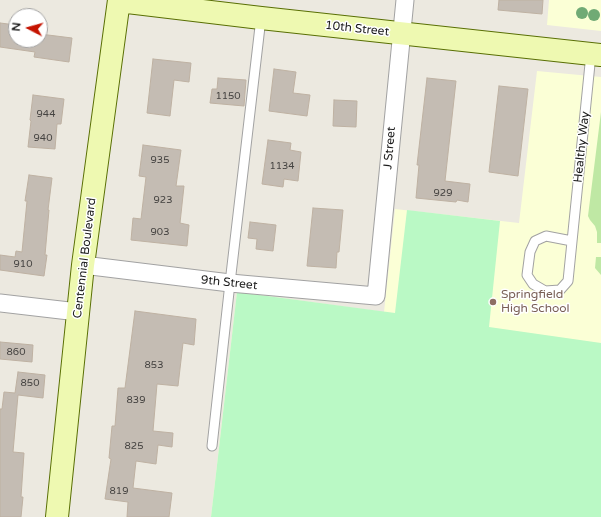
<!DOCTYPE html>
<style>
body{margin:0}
#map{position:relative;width:601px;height:517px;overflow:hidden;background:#ece9e0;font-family:"Varela Round",sans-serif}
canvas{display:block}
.north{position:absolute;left:8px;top:8px;width:40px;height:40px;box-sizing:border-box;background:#fff;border:1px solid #a4a4a4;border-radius:50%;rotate:276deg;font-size:11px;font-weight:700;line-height:16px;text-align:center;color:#1b1b1b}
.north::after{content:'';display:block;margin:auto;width:14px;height:18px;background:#c51300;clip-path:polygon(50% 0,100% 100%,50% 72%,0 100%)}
</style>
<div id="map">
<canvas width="601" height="517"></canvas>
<div class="north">N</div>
</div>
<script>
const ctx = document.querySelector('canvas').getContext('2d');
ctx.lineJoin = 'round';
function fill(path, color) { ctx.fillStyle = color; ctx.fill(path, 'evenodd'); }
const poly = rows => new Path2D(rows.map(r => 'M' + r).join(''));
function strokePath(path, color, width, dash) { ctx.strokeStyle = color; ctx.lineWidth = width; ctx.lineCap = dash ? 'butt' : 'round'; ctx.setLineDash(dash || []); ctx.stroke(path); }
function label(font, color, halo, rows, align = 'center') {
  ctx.font = font + ' "Varela Round",sans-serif'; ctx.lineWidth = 3; ctx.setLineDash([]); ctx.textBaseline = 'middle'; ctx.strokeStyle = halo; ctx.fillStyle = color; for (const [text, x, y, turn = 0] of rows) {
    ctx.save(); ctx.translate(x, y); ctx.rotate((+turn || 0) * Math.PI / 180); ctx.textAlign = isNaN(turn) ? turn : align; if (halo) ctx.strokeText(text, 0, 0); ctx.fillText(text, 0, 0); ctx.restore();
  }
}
const education = poly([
 [549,0,601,0,601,31,547,25],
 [537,71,601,77,601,517,211,517,237,292,384,312,395,209,519,223]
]);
const grass = poly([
 [601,112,601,243,597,243,597,232,595,226,590,220,588,216],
 [596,257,601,257,601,275,595,268]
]);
const park = poly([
 [407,210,500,221,489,327,601,343,601,517,211,517,237,292,395,313]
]);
const building = poly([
 [499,0,543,0,542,14,498,10,499,0],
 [0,23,16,25,16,40,40,40,40,34,72,38,69,62,34,57,35,52,0,47,0,23],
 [153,59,191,63,189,82,174,80,170,116,147,113,153,59],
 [274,69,296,72,293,93,310,95,307,116,269,111,274,69],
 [218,78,246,80,244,106,210,103,212,89,217,89,218,78],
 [427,78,456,81,445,181,470,184,468,202,457,200,456,202,416,198,419,165,417,165,427,78],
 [499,86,528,89,518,176,489,172,499,86],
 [33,95,64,99,61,124,57,124,55,149,28,147,31,121,30,120,33,95],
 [334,100,357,101,356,127,333,126,334,100],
 [268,140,291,143,290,150,301,152,298,181,284,179,283,187,262,184,268,140],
 [143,145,181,150,176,186,184,186,180,223,189,225,187,246,131,240,133,218,141,219,146,177,139,176,143,145],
 [29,175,52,178,48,210,49,210,45,255,47,255,44,276,0,270,0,255,15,257,16,251,22,252,27,201,25,201,29,175],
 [313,208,343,210,339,252,337,252,336,268,307,266,313,208],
 [250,222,276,225,273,251,256,249,257,239,248,238,250,222],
 [135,311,196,319,194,345,183,343,178,386,157,384,153,431,173,433,172,447,158,445,156,464,136,461,133,488,172,493,169,517,127,517,128,502,105,499,111,459,109,458,112,426,115,426,118,388,125,388,135,311],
 [0,342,33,345,32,362,0,359,0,342],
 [18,372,45,375,43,398,18,395,13,452,24,453,21,497,23,497,21,517,0,517,0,409,2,409,4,392,15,393,18,372]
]);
const lane = poly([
 [572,241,546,236,535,241,530,252,527,275,533,284,545,291,560,290,568,281,591,54],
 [212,446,230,283,261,18]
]);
const street = poly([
 [83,265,230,283,376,296,405,0],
 [0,303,78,312]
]);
const secondary = poly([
 [119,1,261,18,601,55],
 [57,517,83,265,119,0]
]);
const trees = [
 [582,13],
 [594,15]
];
const markers = [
 [493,302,4,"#8d6e63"]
];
const numberNames = [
 ["1150",228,96],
 ["944",46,114],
 ["940",43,138],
 ["935",160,160],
 ["1134",282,166],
 ["929",443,193],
 ["923",163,200],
 ["903",160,232],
 ["910",23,264],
 ["860",16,352],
 ["853",154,365],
 ["850",30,383],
 ["839",136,400],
 ["825",134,446],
 ["819",119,491]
];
const streetNames = [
 ["10th Street",357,29,6],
 ["Healthy Way",582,147,-84],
 ["J Street",390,148,-85],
 ["Centennial Boulevard",85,258,-83],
 ["9th Street",229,283,6]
];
const educationNames = [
 ["Springfield",501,295],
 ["High School",501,309]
];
fill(education, '#fbffd6');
fill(grass, '#bfe8a4');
fill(park, '#baf9c5');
fill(building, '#c4bcb3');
strokePath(building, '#beb1a2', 1);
strokePath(lane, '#a2a2a2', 11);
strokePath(street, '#a2a2a2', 19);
strokePath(secondary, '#596f04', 24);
strokePath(lane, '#fff', 9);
strokePath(street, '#fff', 17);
strokePath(secondary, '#eef9b1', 22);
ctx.fillStyle = '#70aa75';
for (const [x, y] of trees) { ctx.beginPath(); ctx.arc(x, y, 6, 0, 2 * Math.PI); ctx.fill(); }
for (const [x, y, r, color] of markers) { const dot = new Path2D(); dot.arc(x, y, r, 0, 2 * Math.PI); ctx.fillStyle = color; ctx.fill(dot); strokePath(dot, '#fff', 1.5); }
label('10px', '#454341', null, numberNames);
label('12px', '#1b1b1b', '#fff', streetNames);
label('12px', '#785e54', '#fff', educationNames, 'left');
</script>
